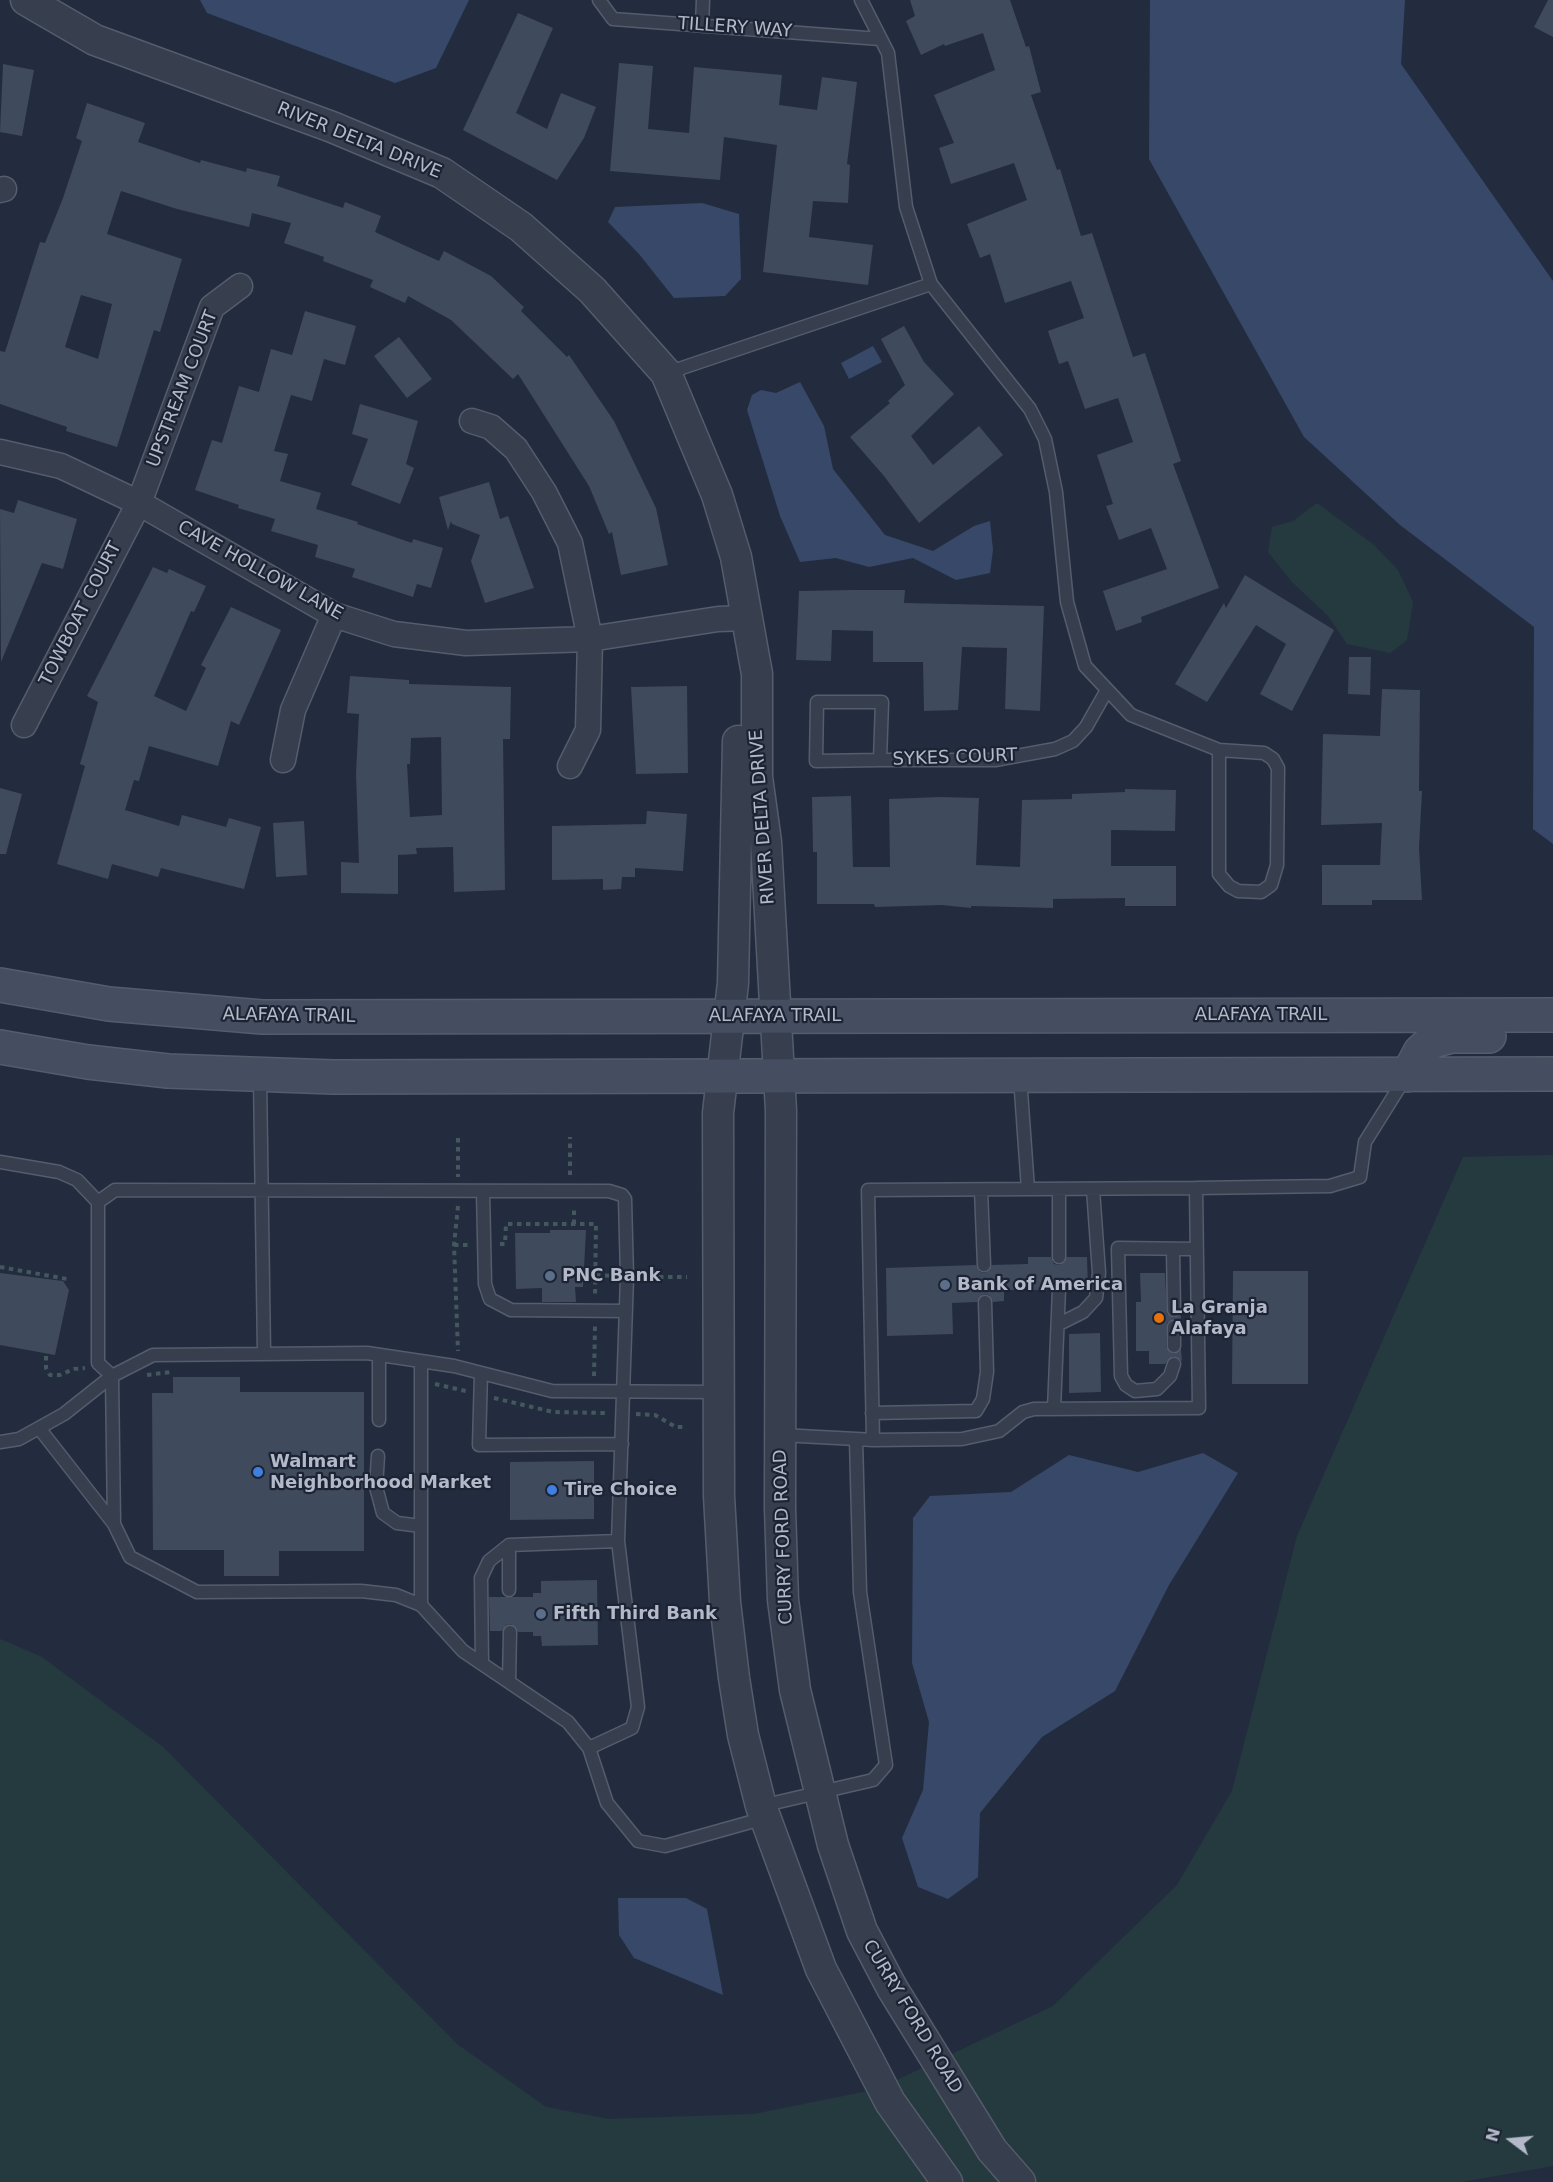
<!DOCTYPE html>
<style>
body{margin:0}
#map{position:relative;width:1553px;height:2182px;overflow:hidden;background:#232c3e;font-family:"DejaVu Sans",sans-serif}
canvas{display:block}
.north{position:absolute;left:1481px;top:2110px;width:60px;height:60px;-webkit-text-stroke:4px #1c2433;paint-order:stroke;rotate:286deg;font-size:16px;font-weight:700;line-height:24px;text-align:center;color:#b3b9c9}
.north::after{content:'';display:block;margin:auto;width:21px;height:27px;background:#b3b9c9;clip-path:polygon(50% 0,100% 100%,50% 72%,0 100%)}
</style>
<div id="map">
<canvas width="1553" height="2182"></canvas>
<div class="north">N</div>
</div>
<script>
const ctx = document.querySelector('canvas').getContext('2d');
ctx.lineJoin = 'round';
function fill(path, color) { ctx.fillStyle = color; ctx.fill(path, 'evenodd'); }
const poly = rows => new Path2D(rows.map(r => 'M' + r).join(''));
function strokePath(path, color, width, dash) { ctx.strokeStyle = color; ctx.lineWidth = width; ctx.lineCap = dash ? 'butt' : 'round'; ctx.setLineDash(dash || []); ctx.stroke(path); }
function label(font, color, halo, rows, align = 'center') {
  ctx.font = font + ' "DejaVu Sans",sans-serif'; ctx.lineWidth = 4.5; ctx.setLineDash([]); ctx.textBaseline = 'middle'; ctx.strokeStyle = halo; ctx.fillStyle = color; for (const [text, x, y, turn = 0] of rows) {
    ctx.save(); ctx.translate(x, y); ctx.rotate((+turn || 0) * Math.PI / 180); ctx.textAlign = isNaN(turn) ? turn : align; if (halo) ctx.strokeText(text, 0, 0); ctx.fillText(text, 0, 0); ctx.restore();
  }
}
const green = poly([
 [1317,503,1374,545,1398,570,1413,602,1407,640,1390,653,1347,644,1328,616,1292,582,1268,552,1272,527,1293,521],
 [1553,1155,1553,2166,1461,2182,0,2182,0,1639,42,1657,163,1747,457,2044,546,2107,609,2119,754,2114,878,2089,1053,2006,1177,1885,1232,1791,1297,1536,1463,1157]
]);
const water = poly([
 [200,0,469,0,436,68,395,83,207,13],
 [1150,0,1405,0,1401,64,1553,281,1553,844,1533,829,1534,627,1400,525,1304,437,1149,159],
 [702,203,739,214,741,279,725,296,674,298,639,254,608,222,615,207],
 [873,346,882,362,849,379,841,363],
 [800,382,824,426,833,469,885,535,933,551,974,526,990,521,993,550,990,573,956,580,913,558,869,567,836,558,800,562,780,516,747,410,752,395,761,390,776,393],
 [1203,1453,1238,1473,1169,1585,1115,1691,1042,1737,980,1813,978,1877,948,1899,918,1887,902,1838,923,1790,929,1722,912,1663,913,1518,930,1496,1011,1492,1069,1455,1138,1472],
 [618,1898,686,1898,707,1909,723,1995,634,1958,619,1935]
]);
const building = poly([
 [910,0,1010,0,1026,47,1029,46,1041,92,1031,95,1057,170,1060,169,1081,236,1092,233,1133,357,1145,353,1181,461,1173,464,1219,588,1141,617,1142,622,1116,631,1103,591,1167,569,1151,528,1119,540,1106,506,1113,504,1097,455,1133,442,1118,398,1085,409,1068,361,1059,364,1048,331,1084,318,1071,281,1005,303,990,254,980,258,967,224,1027,200,1014,163,951,184,939,148,954,143,934,95,995,70,983,33,945,46,944,44,921,55,906,21,915,16],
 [1548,0,1553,0,1553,37,1534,27],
 [518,13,553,28,516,113,547,129,561,93,596,107,584,138,557,180,463,130],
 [619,63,653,66,648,129,689,133,694,67,782,75,779,105,817,110,822,77,857,82,847,164,850,165,848,203,813,201,809,237,873,245,868,285,763,272,777,145,724,137,720,180,610,171],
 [3,64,34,70,22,136,0,132],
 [87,103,145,123,138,142,200,163,201,160,246,172,247,168,280,176,277,186,343,208,345,202,381,216,375,232,439,261,444,251,491,276,524,307,521,311,567,357,569,355,614,421,656,508,668,565,621,575,612,532,609,534,589,486,518,374,513,379,451,320,408,296,405,303,370,287,373,280,323,261,324,257,284,243,291,223,252,213,249,227,177,209,121,191,107,234,182,259,160,332,154,330,117,447,66,431,67,427,0,404,0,351,5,352,40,242,45,243,63,198,82,141,76,138],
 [81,295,112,304,98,359,65,347],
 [305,311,356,326,345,365,324,359,312,401,291,395,274,451,288,454,280,481,321,493,316,509,358,522,357,524,412,543,413,539,443,548,431,588,417,584,413,597,352,577,355,569,315,557,318,545,271,531,275,519,238,508,239,505,195,490,212,440,222,443,239,386,259,392,271,349,292,355],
 [904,326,924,362,954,394,911,436,933,465,979,426,1003,455,919,523,884,476,850,437,890,403,888,401,905,385,881,339],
 [399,337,432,379,407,398,374,356],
 [360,404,418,421,406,464,414,468,400,504,351,485,368,439,352,434],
 [489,482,500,519,508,516,534,588,485,603,471,561,480,535,452,524,451,521,448,530,439,497],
 [18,500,77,519,63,569,42,563,1,662,0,509,14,513],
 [153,567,167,573,169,569,206,586,194,612,191,611,154,696,186,711,206,668,201,665,231,607,281,630,239,725,231,721,218,766,149,746,139,781,134,780,125,810,179,826,182,815,226,827,229,818,261,827,244,889,161,868,158,877,112,864,108,879,57,864,85,766,80,764,98,702,87,696],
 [1245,575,1334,630,1292,711,1260,694,1286,644,1256,625,1207,702,1175,684,1224,603,1226,608],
 [853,590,905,590,904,603,1044,606,1040,711,1005,709,1007,648,962,647,958,710,924,711,923,662,873,662,873,631,832,630,831,661,796,660,799,591],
 [1349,657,1371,657,1370,695,1348,694],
 [350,676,409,680,409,684,511,687,510,739,503,739,505,890,454,892,453,847,416,848,417,854,398,855,398,894,341,893,341,862,359,863,356,773,359,714,347,713],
 [441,737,442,815,410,817,407,764,410,764,411,738],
 [687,686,688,773,636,774,631,687],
 [1382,689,1420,690,1419,791,1422,791,1419,848,1422,900,1372,900,1372,905,1322,905,1322,865,1380,865,1382,823,1321,825,1323,734,1380,736],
 [0,788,22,794,6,854,0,854],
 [1125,789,1176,790,1175,831,1111,830,1111,866,1176,866,1176,906,1125,906,1125,898,1053,899,1053,908,971,906,971,908,942,905,875,907,874,904,817,904,817,852,813,852,812,797,851,796,853,867,890,867,889,799,940,797,979,798,976,865,1020,867,1022,800,1072,799,1072,794,1125,792],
 [647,811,687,814,683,871,635,868,635,877,622,877,621,889,603,890,603,879,552,880,552,826,646,824],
 [304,821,307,875,276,877,273,823],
 [550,1230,586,1230,583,1287,575,1287,576,1302,542,1302,542,1288,516,1289,515,1233,550,1233],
 [1028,1257,1051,1257,1054,1264,1060,1265,1067,1257,1087,1257,1088,1289,1067,1289,1064,1282,1059,1281,1052,1284,1051,1290,1004,1290,1004,1301,993,1302,989,1295,984,1294,977,1302,952,1303,953,1334,887,1336,886,1268,976,1265,980,1272,985,1273,992,1265,1028,1264],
 [1233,1271,1308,1271,1308,1384,1232,1384],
 [0,1273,63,1281,69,1290,55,1355,0,1345],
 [1140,1273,1165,1273,1167,1314,1174,1318,1181,1314,1181,1324,1175,1319,1167,1323,1166,1347,1173,1354,1181,1349,1182,1361,1173,1356,1165,1364,1149,1364,1149,1351,1136,1351,1136,1302,1141,1302],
 [1100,1333,1101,1392,1069,1393,1069,1334],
 [173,1377,240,1377,240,1392,364,1392,364,1551,279,1551,279,1576,224,1576,224,1550,153,1550,152,1393,173,1393],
 [594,1461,594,1519,510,1520,510,1462],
 [597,1580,598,1645,542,1646,541,1636,533,1636,533,1632,518,1632,511,1624,506,1625,502,1631,490,1631,489,1597,533,1597,533,1593,541,1593,541,1581]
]);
const path = poly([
 [458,1138,458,1177],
 [570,1175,570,1137],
 [458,1206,454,1245,458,1351],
 [574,1224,574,1207],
 [500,1244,505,1244,506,1224,596,1224,595,1295],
 [454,1245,468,1245],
 [0,1267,67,1279],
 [596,1275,613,1276],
 [641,1277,687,1277],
 [46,1356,46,1368,50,1375,60,1375,74,1369,85,1368],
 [147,1375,171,1372],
 [594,1376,595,1326],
 [435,1384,466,1391],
 [494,1398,553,1412,607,1413],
 [636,1414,655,1415,676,1427,686,1427]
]);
const service = poly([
 [599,0,613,19,880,39],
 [861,0,888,53,906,207,931,284,1030,409,1045,439,1056,492,1067,602,1085,666,1131,715,1219,750,1219,874,1229,886,1238,891,1261,892,1271,885,1277,865,1278,768,1273,759,1264,753,1219,750],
 [702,26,703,0],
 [667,373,931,284],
 [880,760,882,702,817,702,816,761,880,760,995,760,1055,749,1073,741,1086,727,1107,690],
 [260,1077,264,1354],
 [1020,1077,1028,1189],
 [0,1162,59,1172,77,1180,98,1202,98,1363,112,1376,114,1524,130,1557,197,1592,361,1591,396,1595,421,1605,463,1651,568,1722,589,1748,607,1803,638,1841,665,1846,765,1818],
 [1196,1188,1330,1186,1360,1177,1365,1142,1405,1078],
 [1059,1189,1059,1257],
 [981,1190,984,1265],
 [483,1191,485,1284,490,1299,511,1310,626,1311],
 [98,1202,115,1190,609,1191,622,1195,625,1199,627,1277,618,1541,638,1707,632,1728,589,1748],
 [1173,1249,1174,1310],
 [1059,1324,1083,1312,1096,1298,1099,1273,1093,1189],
 [1174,1346,1174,1327],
 [421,1362,421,1605],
 [1174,1364,1170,1376,1157,1389,1135,1391,1126,1385,1121,1376,1118,1248,1197,1249],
 [481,1373,479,1445,622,1444],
 [1054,1409,1059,1289],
 [872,1413,976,1411,983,1399,987,1372,985,1302],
 [379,1420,379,1355],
 [39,1428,114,1524],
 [781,1435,856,1439,873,1440,962,1439,999,1431,1023,1412,1034,1409,1199,1408,1196,1188,868,1190,873,1440],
 [0,1442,19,1439,64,1414,112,1376,153,1355,367,1353,454,1366,552,1391,719,1392],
 [378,1456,376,1487,383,1513,397,1523,421,1526],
 [509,1545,509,1590],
 [482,1664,481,1578,489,1561,509,1545,618,1541],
 [509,1682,510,1632],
 [761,1806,873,1780,886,1765,860,1592,856,1439]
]);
const minor = poly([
 [0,190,4,189],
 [472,421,491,427,516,449,544,492,570,543,590,639,588,730,570,766],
 [0,452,61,466,139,503,334,615,394,634,466,643,590,639,718,619,747,618],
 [24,725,139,503,212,307,240,286],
 [283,760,293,710,334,615]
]);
const tertiary = poly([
 [26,0,95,40,332,127,442,173,521,227,592,290,666,373,717,495,736,557,757,674,757,777,766,842,781,1111,780,1508,783,1600,795,1690,833,1845,862,1931,892,1988,992,2150,1020,2182],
 [738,741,733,983,718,1113,719,1496,725,1602,734,1678,743,1735,761,1806,821,1969,890,2102,947,2182]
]);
const secondary = poly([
 [0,985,109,1004,262,1017,1553,1015],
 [0,1047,88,1062,168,1071,333,1077,1553,1074],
 [1408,1075,1420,1052,1432,1041,1452,1036,1489,1036]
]);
const markers = [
 [550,1276,6,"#5c6f8a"],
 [945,1285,6,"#5c6f8a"],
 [1159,1318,6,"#e8710a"],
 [258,1472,6,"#3f7fe0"],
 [552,1490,6,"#3f7fe0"],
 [541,1614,6,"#5c6f8a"]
];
const streetNames = [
 ["TILLERY WAY",735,28,4],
 ["RIVER DELTA DRIVE",359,141,22],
 ["UPSTREAM COURT",183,389,-69],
 ["CAVE HOLLOW LANE",260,571,29],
 ["TOWBOAT COURT",81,614,-63],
 ["SYKES COURT",955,758,-2],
 ["RIVER DELTA DRIVE",763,817,-94],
 ["ALAFAYA TRAIL",1261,1015],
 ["ALAFAYA TRAIL",289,1016,1],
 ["ALAFAYA TRAIL",775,1016],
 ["CURRY FORD ROAD",784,1537,-92],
 ["CURRY FORD ROAD",912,2017,59]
];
const poiNames = [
 ["PNC Bank",562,1276],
 ["Bank of America",957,1285],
 ["La Granja",1171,1308],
 ["Alafaya",1171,1329],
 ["Walmart",270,1462],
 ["Neighborhood Market",270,1483],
 ["Tire Choice",564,1490],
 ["Fifth Third Bank",553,1614]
];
fill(green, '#253a3f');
fill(water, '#384868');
fill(building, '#3f4a5d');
strokePath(service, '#555c6c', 15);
strokePath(minor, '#555c6c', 27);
strokePath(tertiary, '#555c6c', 33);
strokePath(secondary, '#555c6c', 36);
strokePath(path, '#43575c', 4, [4.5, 4.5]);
strokePath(service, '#373f4e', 12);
strokePath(minor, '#373f4e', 24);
strokePath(tertiary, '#373f4e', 30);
strokePath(secondary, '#454d61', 33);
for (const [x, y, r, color] of markers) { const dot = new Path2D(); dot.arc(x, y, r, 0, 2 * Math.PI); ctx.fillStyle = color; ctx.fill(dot); strokePath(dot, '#1c2433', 2); }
label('18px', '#b3b9c9', '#1c2433', streetNames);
label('bold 18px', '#b3b9c9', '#1c2433', poiNames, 'left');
</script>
